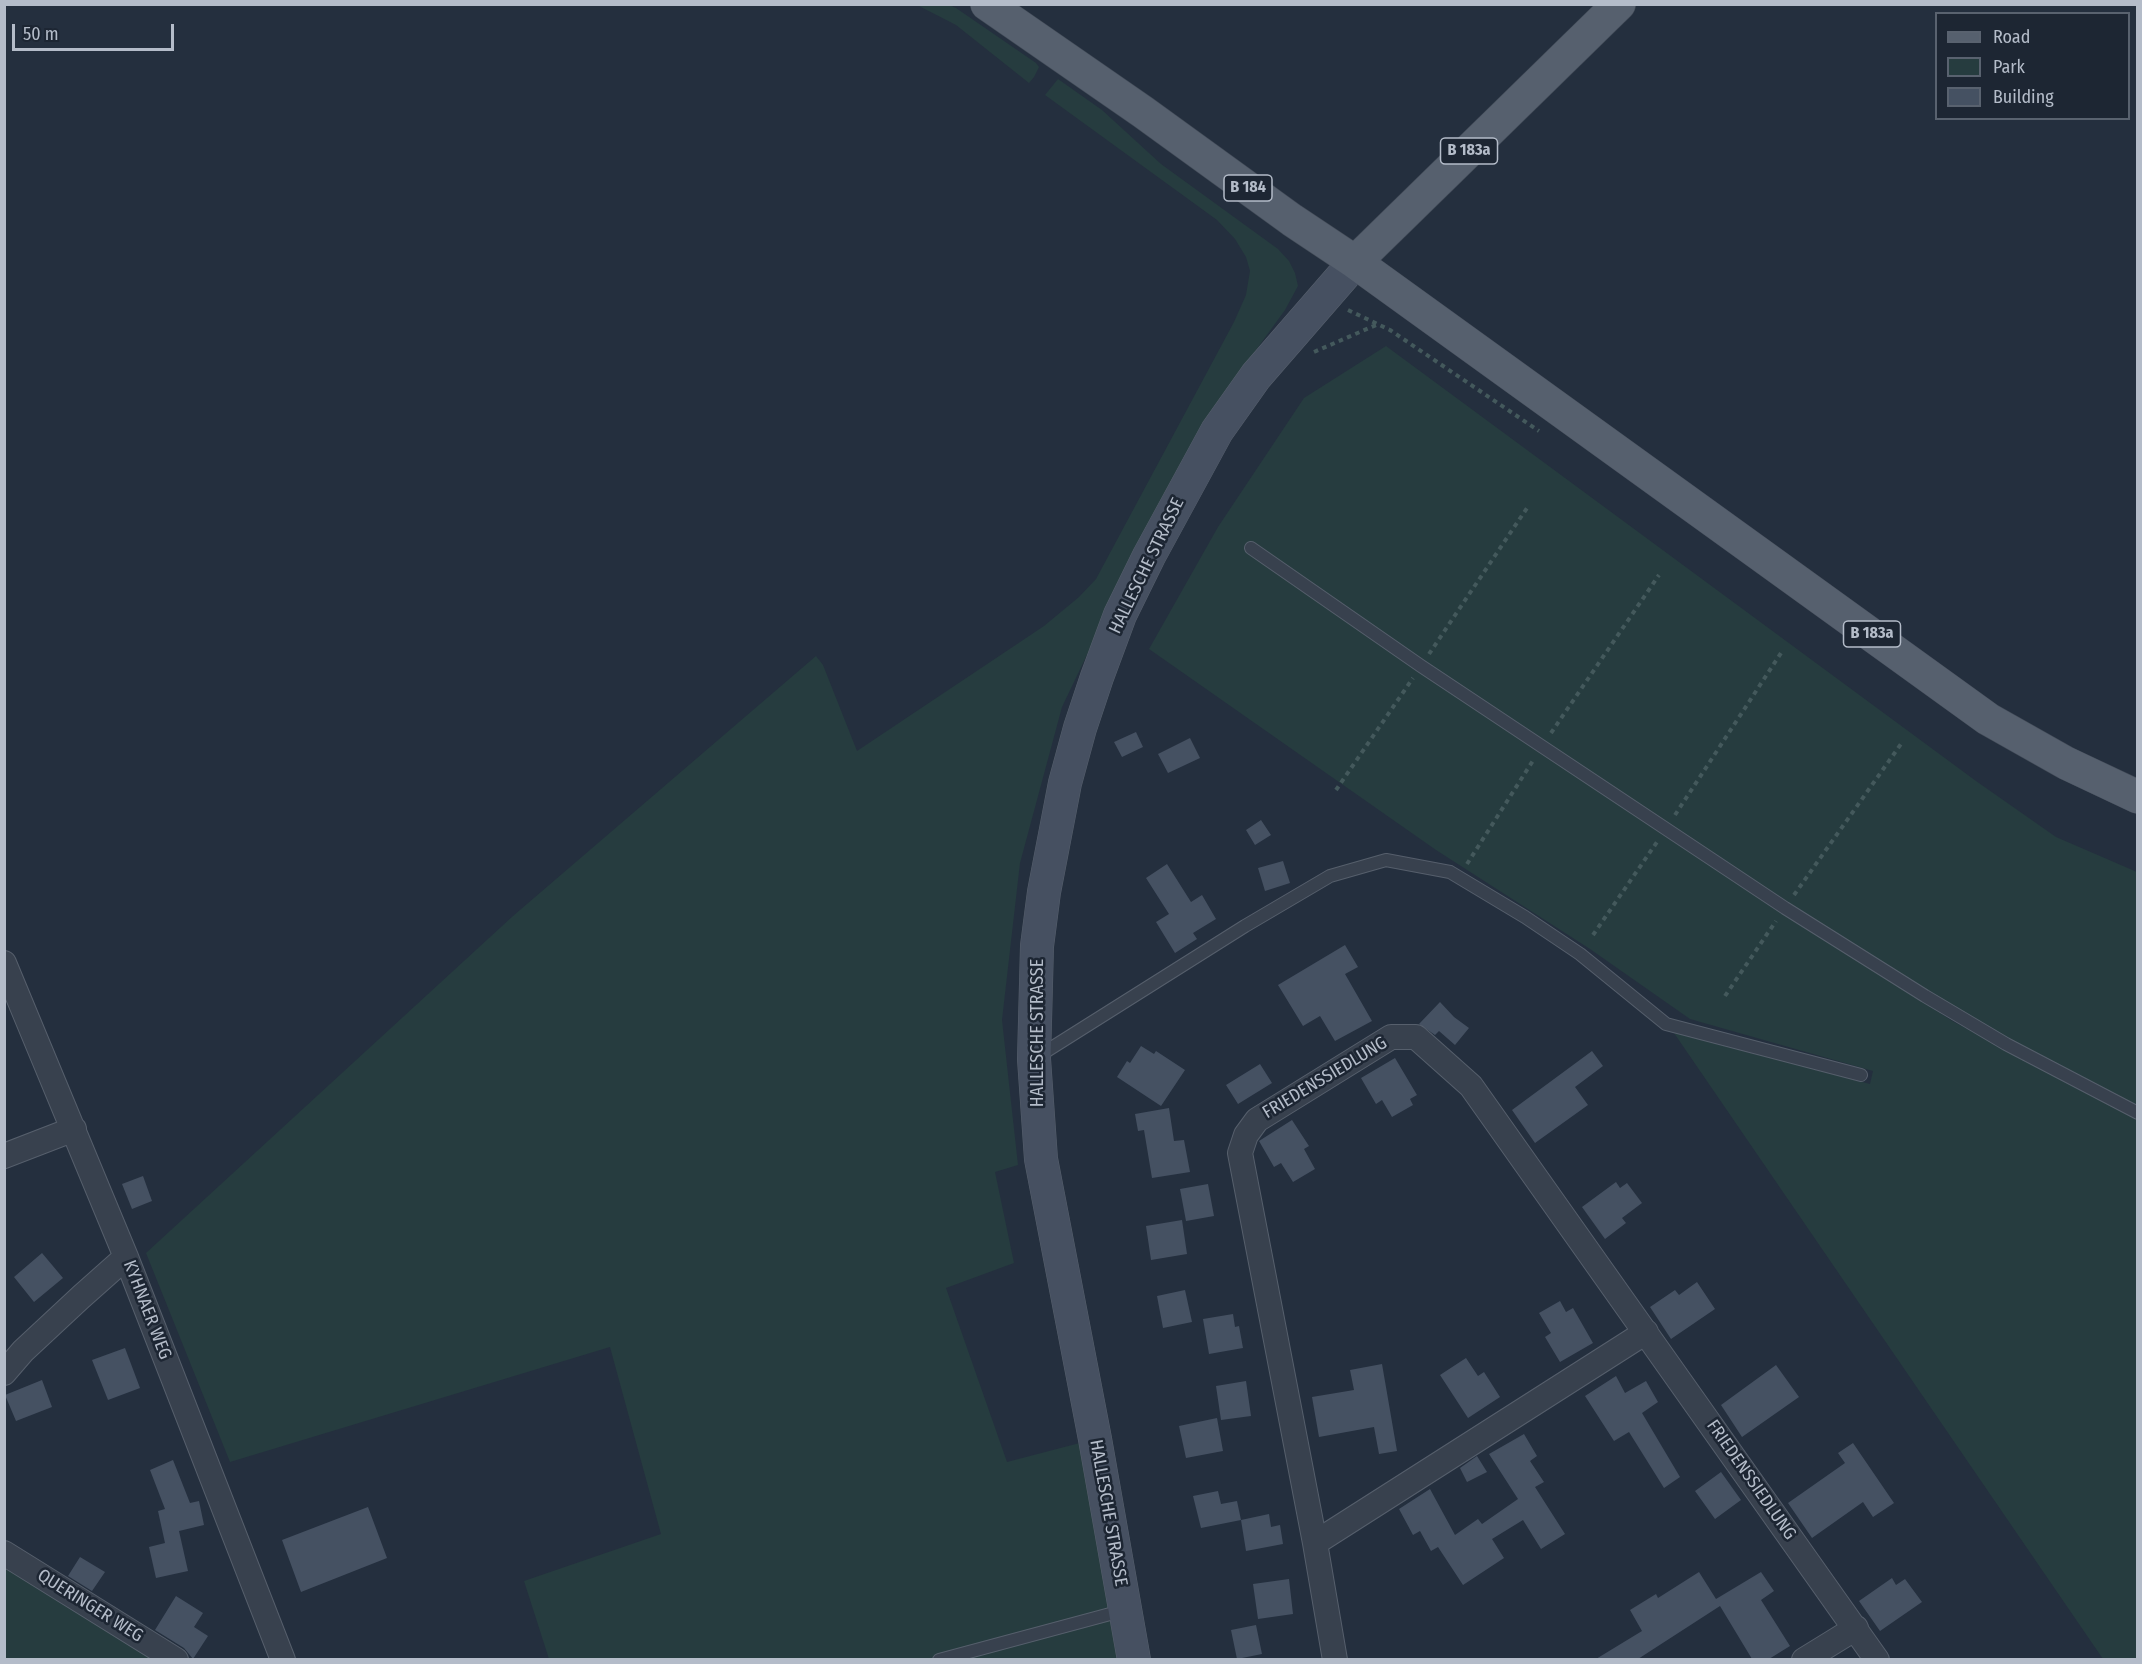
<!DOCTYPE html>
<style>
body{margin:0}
#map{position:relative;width:2142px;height:1664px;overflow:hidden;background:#242f3e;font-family:"Fira Sans Condensed",sans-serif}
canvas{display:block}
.frame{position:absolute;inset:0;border:6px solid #b4bcc9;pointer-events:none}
.legend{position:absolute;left:1935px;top:12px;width:195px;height:108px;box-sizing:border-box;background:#1d2633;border:2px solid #59626f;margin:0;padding:8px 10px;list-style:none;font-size:18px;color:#b4bcc9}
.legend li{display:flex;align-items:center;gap:12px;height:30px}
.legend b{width:30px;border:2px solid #59626f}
.scale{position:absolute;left:12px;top:24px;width:162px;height:27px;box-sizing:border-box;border:3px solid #b4bcc9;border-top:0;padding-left:8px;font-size:18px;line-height:21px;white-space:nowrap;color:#b4bcc9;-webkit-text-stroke:4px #1d2633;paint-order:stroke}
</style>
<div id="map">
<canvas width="2142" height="1664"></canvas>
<div class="frame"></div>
<ul class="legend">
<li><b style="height:8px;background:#56606e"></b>Road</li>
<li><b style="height:16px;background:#263c3f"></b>Park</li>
<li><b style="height:16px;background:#455162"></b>Building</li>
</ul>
<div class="scale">50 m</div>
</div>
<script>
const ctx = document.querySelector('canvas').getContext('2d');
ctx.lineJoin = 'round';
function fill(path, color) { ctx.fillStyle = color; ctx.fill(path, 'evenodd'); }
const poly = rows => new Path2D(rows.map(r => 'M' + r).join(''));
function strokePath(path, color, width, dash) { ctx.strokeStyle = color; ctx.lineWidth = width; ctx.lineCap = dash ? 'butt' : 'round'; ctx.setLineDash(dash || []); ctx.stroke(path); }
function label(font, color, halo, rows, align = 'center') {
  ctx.font = font + ' "Fira Sans Condensed",sans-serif'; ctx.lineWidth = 5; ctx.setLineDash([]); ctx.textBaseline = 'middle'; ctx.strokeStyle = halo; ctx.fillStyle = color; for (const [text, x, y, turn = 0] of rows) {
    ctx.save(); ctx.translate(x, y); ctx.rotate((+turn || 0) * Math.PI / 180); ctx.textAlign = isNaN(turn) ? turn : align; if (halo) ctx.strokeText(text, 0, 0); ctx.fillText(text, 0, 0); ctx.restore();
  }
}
const green = poly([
 [917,5,949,5,956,8,1036,63,1039,67,1034,77,1029,83,956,25],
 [1058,79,1102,110,1161,164,1278,249,1289,261,1295,273,1298,286,1285,310,1214,408,1117,592,1062,707,1020,863,1002,1020,1018,1165,995,1172,1014,1263,946,1288,1007,1462,1095,1439,1133,1659,549,1659,524,1581,661,1534,610,1347,230,1462,146,1253,513,916,816,656,823,665,857,751,1044,626,1079,597,1096,579,1234,322,1246,295,1250,271,1246,257,1235,239,1217,220,1045,95],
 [1386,346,1976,781,2056,837,2137,872,2137,1113,1904,990,1954,1022,2137,1119,2137,1659,2103,1659,1674,1033,1870,1084,1873,1071,1690,1019,1590,949,1436,850,1149,649,1218,527,1304,398],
 [4,1553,144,1640,151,1659,5,1659]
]);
const building = poly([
 [1136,732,1143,747,1122,757,1114,742],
 [1190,738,1200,758,1168,773,1158,754],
 [1261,820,1271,835,1255,845,1246,830],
 [1283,861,1290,883,1265,891,1258,868],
 [1167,864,1191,902,1202,895,1216,919,1193,933,1197,939,1175,953,1156,922,1169,914,1146,878],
 [1345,945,1358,967,1345,974,1372,1021,1335,1041,1320,1016,1303,1026,1278,985],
 [1440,1002,1454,1017,1469,1028,1455,1045,1439,1031,1435,1035,1419,1024],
 [1141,1046,1154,1054,1156,1051,1185,1070,1161,1106,1117,1077,1127,1061,1130,1063],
 [1592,1051,1603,1066,1575,1087,1588,1105,1535,1143,1512,1110],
 [1395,1058,1417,1095,1410,1099,1413,1105,1392,1117,1382,1100,1376,1104,1361,1078],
 [1260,1064,1272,1083,1238,1104,1226,1085],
 [1169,1108,1174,1141,1184,1140,1190,1172,1152,1178,1144,1130,1138,1131,1135,1114],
 [1292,1120,1309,1146,1304,1149,1315,1169,1293,1182,1281,1163,1274,1167,1259,1141],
 [143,1176,152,1201,132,1209,122,1184],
 [1616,1182,1620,1188,1627,1183,1642,1203,1622,1218,1626,1223,1605,1239,1582,1207],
 [1208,1184,1214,1216,1186,1221,1180,1189],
 [1182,1220,1187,1254,1151,1260,1146,1226],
 [42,1253,63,1278,34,1302,14,1277],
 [1697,1282,1715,1309,1671,1339,1650,1307,1675,1290,1679,1295],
 [1185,1290,1192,1322,1163,1328,1157,1296],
 [1560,1301,1566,1312,1573,1308,1593,1343,1560,1362,1545,1337,1551,1333,1539,1313],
 [1233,1314,1235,1327,1239,1326,1243,1348,1209,1354,1203,1319],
 [125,1348,140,1388,108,1400,92,1360],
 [1466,1358,1478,1376,1484,1372,1500,1397,1468,1418,1440,1375],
 [1382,1364,1397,1451,1379,1454,1374,1427,1319,1437,1312,1397,1354,1390,1350,1370],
 [1776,1365,1799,1397,1742,1437,1721,1405],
 [1616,1376,1625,1393,1646,1381,1658,1402,1642,1413,1680,1477,1664,1488,1629,1432,1614,1441,1585,1396],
 [42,1380,52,1407,16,1421,5,1395],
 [1246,1381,1251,1416,1221,1420,1216,1386],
 [1217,1418,1223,1451,1186,1458,1179,1426],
 [1524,1434,1537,1456,1530,1461,1544,1482,1535,1487,1565,1534,1541,1549,1523,1520,1492,1539,1504,1558,1463,1585,1438,1547,1431,1551,1420,1531,1413,1535,1399,1509,1430,1489,1455,1535,1478,1519,1482,1524,1518,1499,1489,1454],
 [1853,1443,1894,1503,1873,1517,1863,1502,1812,1538,1788,1503,1845,1463,1838,1453],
 [1477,1456,1487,1472,1467,1482,1460,1468],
 [173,1460,190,1503,199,1501,204,1525,179,1531,188,1571,156,1578,149,1547,165,1543,158,1511,165,1509,150,1470],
 [1721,1472,1741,1500,1715,1519,1695,1491],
 [1218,1491,1221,1504,1237,1501,1241,1520,1201,1528,1193,1496],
 [368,1507,387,1558,301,1592,282,1540],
 [1269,1514,1271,1527,1280,1525,1283,1544,1246,1551,1241,1520],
 [80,1557,105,1572,92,1591,68,1576],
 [1699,1572,1716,1599,1761,1572,1774,1591,1761,1600,1790,1646,1769,1659,1752,1659,1720,1606,1638,1659,1596,1659,1642,1631,1630,1610,1656,1594,1658,1598],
 [1892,1578,1896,1585,1905,1579,1922,1602,1880,1631,1859,1601],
 [1289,1579,1293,1614,1258,1619,1253,1584],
 [176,1596,203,1613,194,1627,208,1636,193,1659,184,1648,155,1630],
 [1256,1625,1262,1654,1237,1659,1231,1630]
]);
const path = poly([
 [1348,310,1390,330,1539,431],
 [1314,352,1376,325],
 [1429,654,1527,508],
 [1551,733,1659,575],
 [1336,790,1413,678],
 [1675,815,1781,653],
 [1467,864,1534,759],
 [1794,895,1901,744],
 [1593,935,1657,842],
 [1725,996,1776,921]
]);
const lane = poly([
 [1251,548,1421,666,1785,908,1925,996,2006,1044,2138,1113],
 [1037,1057,1245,926,1330,876,1386,860,1450,872,1525,917,1580,954,1666,1024,1861,1075],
 [939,1660,1125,1610]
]);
const street = poly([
 [4,963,126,1257,283,1660],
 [4,1156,74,1129],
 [4,1373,23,1351,81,1297,126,1257],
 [1315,1543,1646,1332],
 [4,1553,176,1660],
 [1335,1660,1315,1543,1240,1153,1246,1135,1257,1120,1391,1037,1416,1037,1471,1086,1877,1660],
 [1804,1660,1856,1628]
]);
const secondary = poly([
 [1134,1660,1095,1439,1041,1159,1034,1059,1037,946,1044,892,1065,783,1080,728,1097,677,1120,615,1149,556,1217,431,1256,376,1355,262]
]);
const primary = poly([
 [987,4,1143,112,1292,220,1355,262,1988,719,2066,763,2138,797],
 [1355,262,1619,4]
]);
const shields = [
 [1469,151,57],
 [1248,188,48],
 [1872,634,57]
];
const shieldNames = [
 ["B 183a",1469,151],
 ["B 184",1248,188],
 ["B 183a",1872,634]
];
const streetNames = [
 ["HALLESCHE STRASSE",1147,566,-64],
 ["HALLESCHE STRASSE",1038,1033,-90],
 ["FRIEDENSSIEDLUNG",1325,1078,-31],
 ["KYHNAER WEG",147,1310,69],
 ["FRIEDENSSIEDLUNG",1751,1480,55],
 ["HALLESCHE STRASSE",1108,1513,80],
 ["QUERINGER WEG",90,1606,32]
];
fill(green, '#263c3f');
fill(building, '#455162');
strokePath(lane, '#565f6c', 14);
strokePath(street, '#565f6c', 26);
strokePath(secondary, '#565f6c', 34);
strokePath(primary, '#414a57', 34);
strokePath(path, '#44595c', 4, [4.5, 4.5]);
strokePath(lane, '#38414e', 12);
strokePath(street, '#38414e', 24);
strokePath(secondary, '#465061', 33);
strokePath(primary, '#56606e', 33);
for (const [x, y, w] of shields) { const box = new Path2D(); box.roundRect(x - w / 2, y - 13, w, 26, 4.5); ctx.fillStyle = '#1d2633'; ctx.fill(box); strokePath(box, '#b4bcc9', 1.5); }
label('bold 16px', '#b4bcc9', null, shieldNames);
label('18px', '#b4bcc9', '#1d2633', streetNames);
</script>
